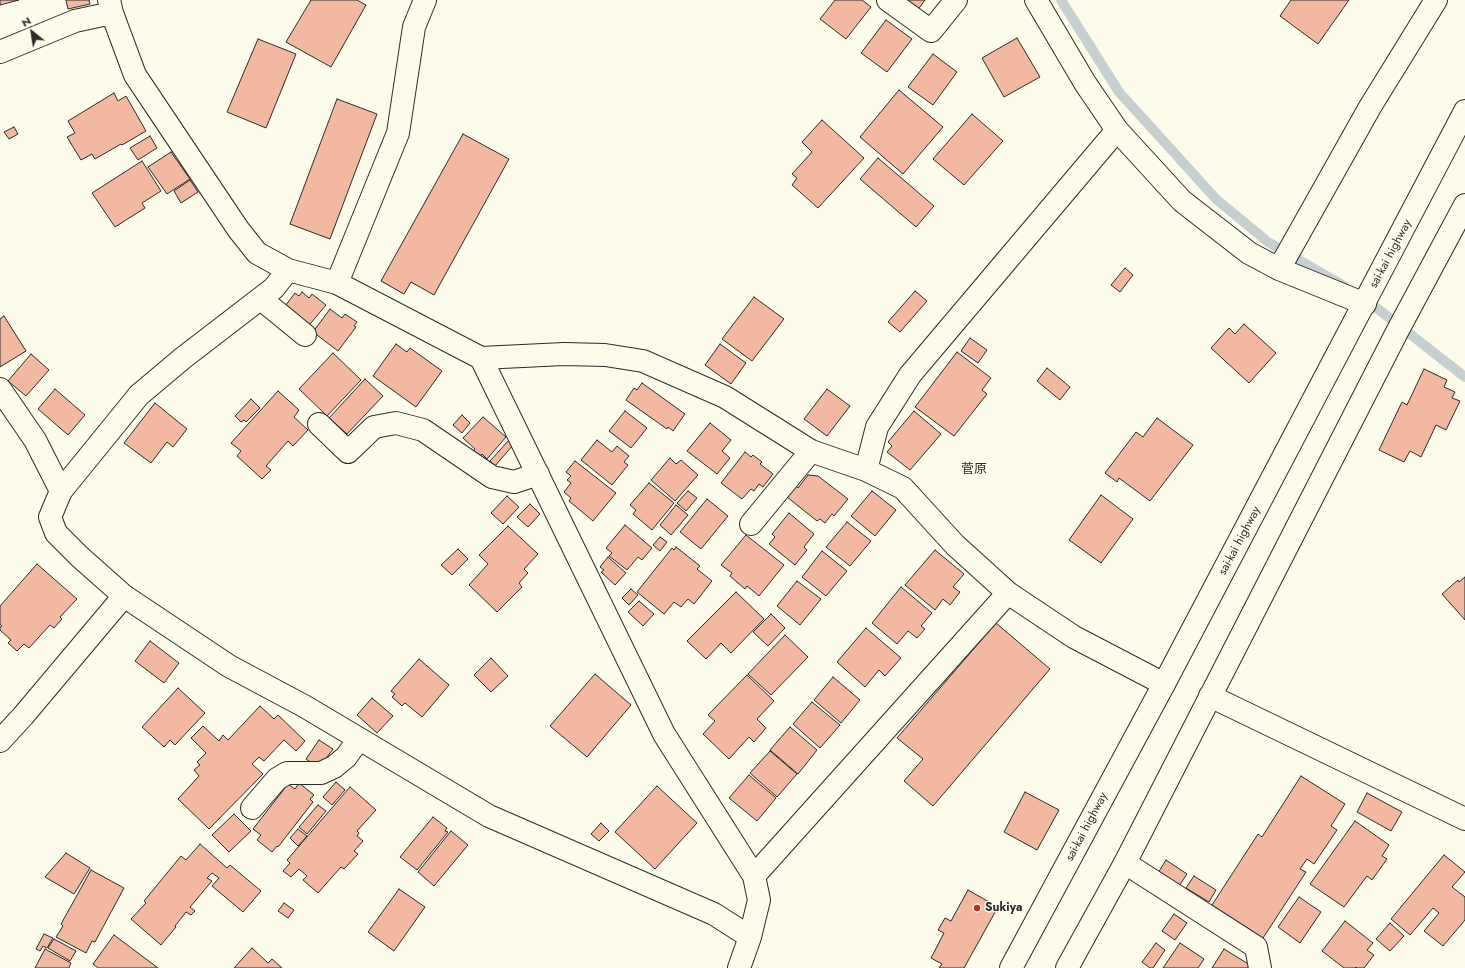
<!DOCTYPE html>
<meta charset="utf-8">
<style>
body{margin:0}
#map{position:relative;width:1465px;height:968px;overflow:hidden;background:#fdfbea;font-family:Jost,sans-serif}
canvas{display:block}
.north{position:absolute;left:12px;top:12px;width:40px;height:40px;-webkit-text-stroke:3px #fdfbea;paint-order:stroke;rotate:330deg;font-size:11px;font-weight:700;line-height:16px;text-align:center;color:#2b2b2b}
.north::after{content:'';display:block;margin:auto;width:14px;height:18px;background:#2b2b2b;clip-path:polygon(50% 0,100% 100%,50% 72%,0 100%)}
</style>
<div id="map">
<canvas width="1465" height="968"></canvas>
<div class="north">N</div>
</div>
<script>
const ctx = document.querySelector('canvas').getContext('2d');
ctx.lineJoin = 'round';
const poly = rows => new Path2D(rows.map(r => 'M' + r).join(''));
function strokePath(path, color, width, dash) { ctx.strokeStyle = color; ctx.lineWidth = width; ctx.lineCap = dash ? 'butt' : 'round'; ctx.setLineDash(dash || []); ctx.stroke(path); }
function fill(path, color) { ctx.fillStyle = color; ctx.fill(path, 'evenodd'); }
function label(font, color, halo, rows, align = 'center') {
  ctx.font = font + ' Jost,"Noto Sans JP",sans-serif'; ctx.lineWidth = 3; ctx.setLineDash([]); ctx.textBaseline = 'middle'; ctx.strokeStyle = halo; ctx.fillStyle = color; for (const [text, x, y, turn = 0] of rows) {
    ctx.save(); ctx.translate(x, y); ctx.rotate((+turn || 0) * Math.PI / 180); ctx.textAlign = isNaN(turn) ? turn : align; if (halo) ctx.strokeText(text, 0, 0); ctx.fillText(text, 0, 0); ctx.restore();
  }
}
const stream = poly([
 [1061,0,1119,92,1216,199,1268,242,1344,286],
 [1364,298,1465,377]
]);
const building = poly([
 [0,0,19,0,0,5,0,0],
 [66,0,89,0,90,4,68,9,66,0],
 [311,0,357,0,366,5,331,67,286,42,311,0],
 [835,0,862,0,871,7,846,39,820,19,835,0],
 [903,0,925,0,917,11,903,0],
 [1291,0,1349,0,1318,44,1280,16,1291,0],
 [886,20,912,39,887,72,861,53,886,20],
 [1017,38,1040,77,1004,97,982,58,1017,38],
 [258,39,296,54,266,128,227,112,258,39],
 [933,54,957,72,933,105,908,87,933,54],
 [899,90,943,127,903,174,860,137,899,90],
 [114,93,118,101,126,96,146,131,122,145,121,144,95,159,92,154,81,160,67,137,75,133,68,121,114,93],
 [337,99,377,114,330,239,290,224,337,99],
 [972,114,1003,141,964,185,933,159,972,114],
 [822,120,864,158,818,208,792,185,797,178,792,174,812,152,802,142,822,120],
 [14,127,18,134,9,139,4,132,14,127],
 [463,134,509,159,434,295,411,282,404,294,381,281,463,134],
 [150,136,157,148,138,160,130,148,150,136],
 [171,152,190,179,167,194,148,167,171,152],
 [878,158,934,206,916,227,860,179,878,158],
 [142,161,161,191,142,203,145,208,115,227,92,193,142,161],
 [190,180,198,192,181,203,174,191,190,180],
 [1125,268,1133,275,1120,292,1111,285,1125,268],
 [915,291,927,301,900,332,888,322,915,291],
 [302,292,309,298,312,294,326,305,306,329,282,310,295,293,299,296,302,292],
 [754,297,784,319,752,361,722,339,754,297],
 [330,309,342,318,345,314,357,322,354,326,356,327,338,351,313,332,330,309],
 [4,316,26,351,0,367,0,319,4,316],
 [1244,324,1276,353,1249,383,1211,348,1229,328,1235,334,1244,324],
 [970,338,987,350,978,363,961,351,970,338],
 [396,344,407,352,410,348,442,371,416,407,373,376,396,344],
 [720,344,746,363,731,384,705,365,720,344],
 [957,352,991,378,982,390,987,394,954,436,915,407,957,352],
 [333,353,361,380,327,416,299,389,333,353],
 [31,354,49,370,26,396,8,381,31,354],
 [1047,368,1070,387,1060,400,1037,381,1047,368],
 [1424,369,1447,380,1444,387,1455,392,1452,398,1460,401,1446,430,1436,425,1421,457,1410,451,1404,462,1379,450,1402,402,1407,405,1424,369],
 [365,379,383,396,347,434,329,418,365,379],
 [642,383,685,414,673,431,668,427,667,429,626,400,634,388,637,390,642,383],
 [55,389,85,415,68,435,38,409,55,389],
 [827,389,850,406,827,436,804,419,827,389],
 [278,391,299,410,294,417,308,430,293,446,288,441,266,466,271,470,262,479,237,456,241,451,231,443,278,391],
 [251,399,260,408,246,422,244,420,241,422,235,416,251,399],
 [155,403,187,429,173,447,167,442,151,463,124,443,155,403],
 [625,411,647,428,631,448,609,431,625,411],
 [914,411,941,434,910,470,887,452,892,446,888,442,914,411],
 [462,415,470,423,462,433,453,425,462,415],
 [483,417,506,437,487,459,482,454,479,457,473,452,475,449,463,438,483,417],
 [1157,418,1193,445,1150,501,1119,478,1117,482,1105,473,1136,432,1143,437,1157,418],
 [710,423,731,440,722,451,730,458,717,474,687,451,710,423],
 [509,440,513,445,495,466,490,461,509,440],
 [597,440,612,452,617,446,629,456,624,462,628,465,612,485,581,460,597,440],
 [745,452,751,457,753,455,762,462,760,464,773,474,763,487,759,484,754,491,751,489,742,499,721,483,745,452],
 [670,458,676,464,681,460,698,475,675,501,651,480,670,458],
 [575,461,616,493,593,521,569,501,571,498,564,492,571,483,567,480,571,476,566,472,575,461],
 [808,475,818,476,848,499,834,516,832,514,825,523,820,519,817,521,787,497,796,486,798,488,808,475],
 [649,483,674,503,652,530,633,514,636,510,630,505,649,483],
 [688,491,697,498,686,511,677,503,688,491],
 [872,491,896,510,875,536,851,516,872,491],
 [1101,495,1133,519,1101,563,1069,540,1101,495],
 [507,496,519,507,503,524,491,513,507,496],
 [707,499,728,516,701,549,680,532,707,499],
 [530,504,540,514,528,527,517,517,530,504],
 [676,505,688,515,671,535,660,525,676,505],
 [789,513,814,534,804,547,807,550,795,565,769,544,775,537,772,534,789,513],
 [847,522,871,541,850,566,826,547,847,522],
 [625,525,652,548,642,560,638,557,627,570,609,556,612,553,606,548,625,525],
 [508,526,538,554,524,569,528,573,519,583,522,587,497,612,469,585,488,564,479,555,508,526],
 [746,535,784,565,759,596,747,586,745,589,730,576,732,573,721,565,746,535],
 [660,537,667,542,660,551,653,545,660,537],
 [676,547,700,566,697,569,712,581,694,604,688,599,681,607,674,602,664,614,637,592,672,548,674,550,676,547],
 [458,549,468,559,452,575,441,565,458,549],
 [935,550,964,574,953,587,960,592,950,605,943,599,935,610,905,585,935,550],
 [822,551,847,571,826,596,802,577,822,551],
 [608,557,626,573,615,585,601,572,604,570,600,567,608,557],
 [37,564,77,599,60,617,62,619,54,628,50,625,29,648,24,644,17,651,8,643,11,640,0,630,0,627,2,626,0,624,0,606,37,564],
 [1465,577,1465,620,1442,594,1458,580,1459,582,1465,577],
 [797,581,821,599,800,625,777,606,797,581],
 [901,587,932,613,921,626,925,629,917,638,908,631,897,644,872,623,901,587],
 [631,589,638,595,629,605,622,598,631,589],
 [736,592,764,619,731,653,721,643,706,659,687,641,736,592],
 [639,601,654,614,643,626,628,612,639,601],
 [771,614,785,628,768,646,753,632,771,614],
 [996,623,1050,669,933,806,904,781,923,759,897,738,996,623],
 [866,628,901,658,885,676,879,670,865,687,837,662,866,628],
 [785,635,808,657,771,695,748,674,785,635],
 [150,641,179,663,164,683,135,661,150,641],
 [491,658,508,676,491,692,474,675,491,658],
 [419,659,449,685,422,717,405,703,402,706,392,697,395,694,391,691,419,659],
 [595,674,631,705,587,757,550,726,595,674],
 [747,675,774,701,757,719,766,728,754,742,749,737,729,759,703,734,715,721,708,715,747,675],
 [833,677,860,700,841,723,814,700,833,677],
 [178,688,205,713,175,745,170,740,164,747,142,727,178,688],
 [372,698,393,716,377,733,357,715,372,698],
 [812,702,840,725,820,748,793,724,812,702],
 [260,706,274,719,278,715,305,741,296,751,284,740,264,761,259,757,252,764,263,774,209,829,178,799,199,776,194,770,200,765,197,762,206,753,191,738,203,726,219,741,223,735,228,740,260,706],
 [790,727,817,750,798,774,770,750,790,727],
 [319,740,333,749,319,768,306,759,319,740],
 [770,751,797,774,777,797,750,773,770,751],
 [749,775,776,798,757,821,729,798,749,775],
 [1301,776,1345,804,1331,826,1337,830,1314,864,1307,859,1300,869,1306,872,1263,938,1212,905,1258,834,1262,837,1301,776],
 [336,782,345,790,332,805,323,797,336,782],
 [299,783,314,795,310,799,313,802,278,847,277,846,272,852,257,840,261,835,253,829,288,784,295,789,299,783],
 [657,786,697,823,655,869,615,832,657,786],
 [350,787,376,810,357,831,359,833,357,836,363,841,354,851,358,854,344,869,341,867,318,893,303,880,307,876,299,869,291,877,283,871,290,863,287,860,350,787],
 [1025,792,1059,810,1037,850,1004,832,1025,792],
 [1367,793,1402,812,1391,831,1357,812,1367,793],
 [318,805,326,811,307,834,299,827,318,805],
 [234,814,251,831,229,852,212,835,234,814],
 [433,817,447,828,445,831,448,832,417,870,400,857,433,817],
 [1355,821,1389,845,1382,856,1387,859,1372,880,1367,876,1344,907,1310,884,1355,821],
 [601,823,609,831,599,841,591,834,601,823],
 [298,829,307,836,298,846,290,838,298,829],
 [451,831,468,845,434,886,418,872,451,831],
 [200,844,227,868,230,865,261,891,243,912,212,886,219,878,212,873,207,878,212,881,190,907,195,911,191,915,186,912,175,926,176,927,161,945,131,919,146,903,144,901,181,856,186,860,200,844],
 [66,853,90,868,74,894,45,877,66,853],
 [1444,855,1465,872,1452,887,1465,897,1465,920,1443,946,1424,931,1439,913,1433,908,1410,935,1391,919,1444,855],
 [1166,860,1187,874,1179,886,1158,873,1166,860],
 [91,870,124,888,95,942,92,941,86,953,56,937,63,926,61,924,91,870],
 [1194,876,1216,890,1209,902,1186,888,1194,876],
 [399,889,425,907,394,951,368,932,399,889],
 [968,890,998,907,964,968,939,968,942,964,931,958,944,933,938,930,945,918,951,921,968,890],
 [1299,897,1321,912,1300,943,1278,927,1299,897],
 [284,903,294,910,288,918,278,911,284,903],
 [1174,914,1187,923,1175,940,1162,931,1174,914],
 [1345,921,1373,943,1367,950,1374,955,1364,968,1357,968,1356,967,1355,968,1344,968,1322,951,1345,921],
 [1390,923,1404,936,1390,951,1376,939,1390,923],
 [44,934,53,938,47,948,43,946,40,951,36,949,44,934],
 [114,935,158,968,98,968,93,964,114,935],
 [54,939,76,951,70,961,48,948,54,939],
 [1156,943,1165,950,1153,968,1150,968,1142,962,1156,943],
 [1180,943,1204,959,1198,968,1163,968,1180,943],
 [252,948,268,963,272,959,282,968,234,968,252,948],
 [45,949,71,963,69,968,35,968,45,949],
 [1224,949,1250,965,1248,968,1212,968,1224,949]
]);
const minor = poly([
 [109,0,112,13,135,75,238,229,257,253,288,270,337,283,481,358,564,354,605,355,643,361,725,397,811,451,866,470,903,488,955,545,1008,593,1074,637,1164,684],
 [888,0,931,31,956,0],
 [1036,0,1085,83,1117,130,1182,201,1249,253,1279,269,1365,304],
 [0,52,75,21,112,13],
 [1279,269,1370,107,1436,0],
 [288,270,274,288,183,358,139,395,61,491,50,517,56,533,80,557,124,596,229,666,304,706,489,816,714,914,750,937],
 [337,283,398,133,414,27,425,0],
 [261,299,305,335],
 [481,358,664,734,754,876,759,900,750,937,739,968],
 [0,389,35,440,61,491],
 [319,424,348,452,374,427,396,423,423,430,492,477,514,482,538,474],
 [866,470,877,427,910,375,1117,130],
 [751,524,811,451],
 [1210,696,1465,819],
 [0,741,23,716,124,596],
 [252,808,277,779,287,773,321,773,334,767,346,757,359,739],
 [1125,863,1256,947,1260,968],
 [754,876,1008,593]
]);
const highway = poly([
 [1011,968,1164,684,1465,111],
 [1067,968,1125,863,1398,330,1465,205]
]);
const markers = [
 [977,908,4,"#c62828"]
];
const streetNames = [
 ["sai-kai highway",1391,254,-62],
 ["sai-kai highway",1240,541,-62],
 ["sai-kai highway",1087,827,-62]
];
const poiNames = [
 ["Sukiya",985,908]
];
const neighbourhoodNames = [
 ["菅原",974,470]
];
strokePath(stream, '#c7d0d0', 10);
fill(building, '#f2b8a0');
strokePath(building, '#2b2b2b', 1);
strokePath(minor, '#2b2b2b', 24);
strokePath(highway, '#2b2b2b', 24);
strokePath(minor, '#fdfbea', 22);
strokePath(highway, '#fdfbea', 22);
for (const [x, y, r, color] of markers) { const dot = new Path2D(); dot.arc(x, y, r, 0, 2 * Math.PI); ctx.fillStyle = color; ctx.fill(dot); strokePath(dot, '#fdfbea', 1.5); }
label('12px', '#2b2b2b', '#fdfbea', streetNames);
label('bold 12px', '#2b2b2b', '#fdfbea', poiNames, 'left');
label('13px', '#2b2b2b', '#fdfbea', neighbourhoodNames);
</script>
